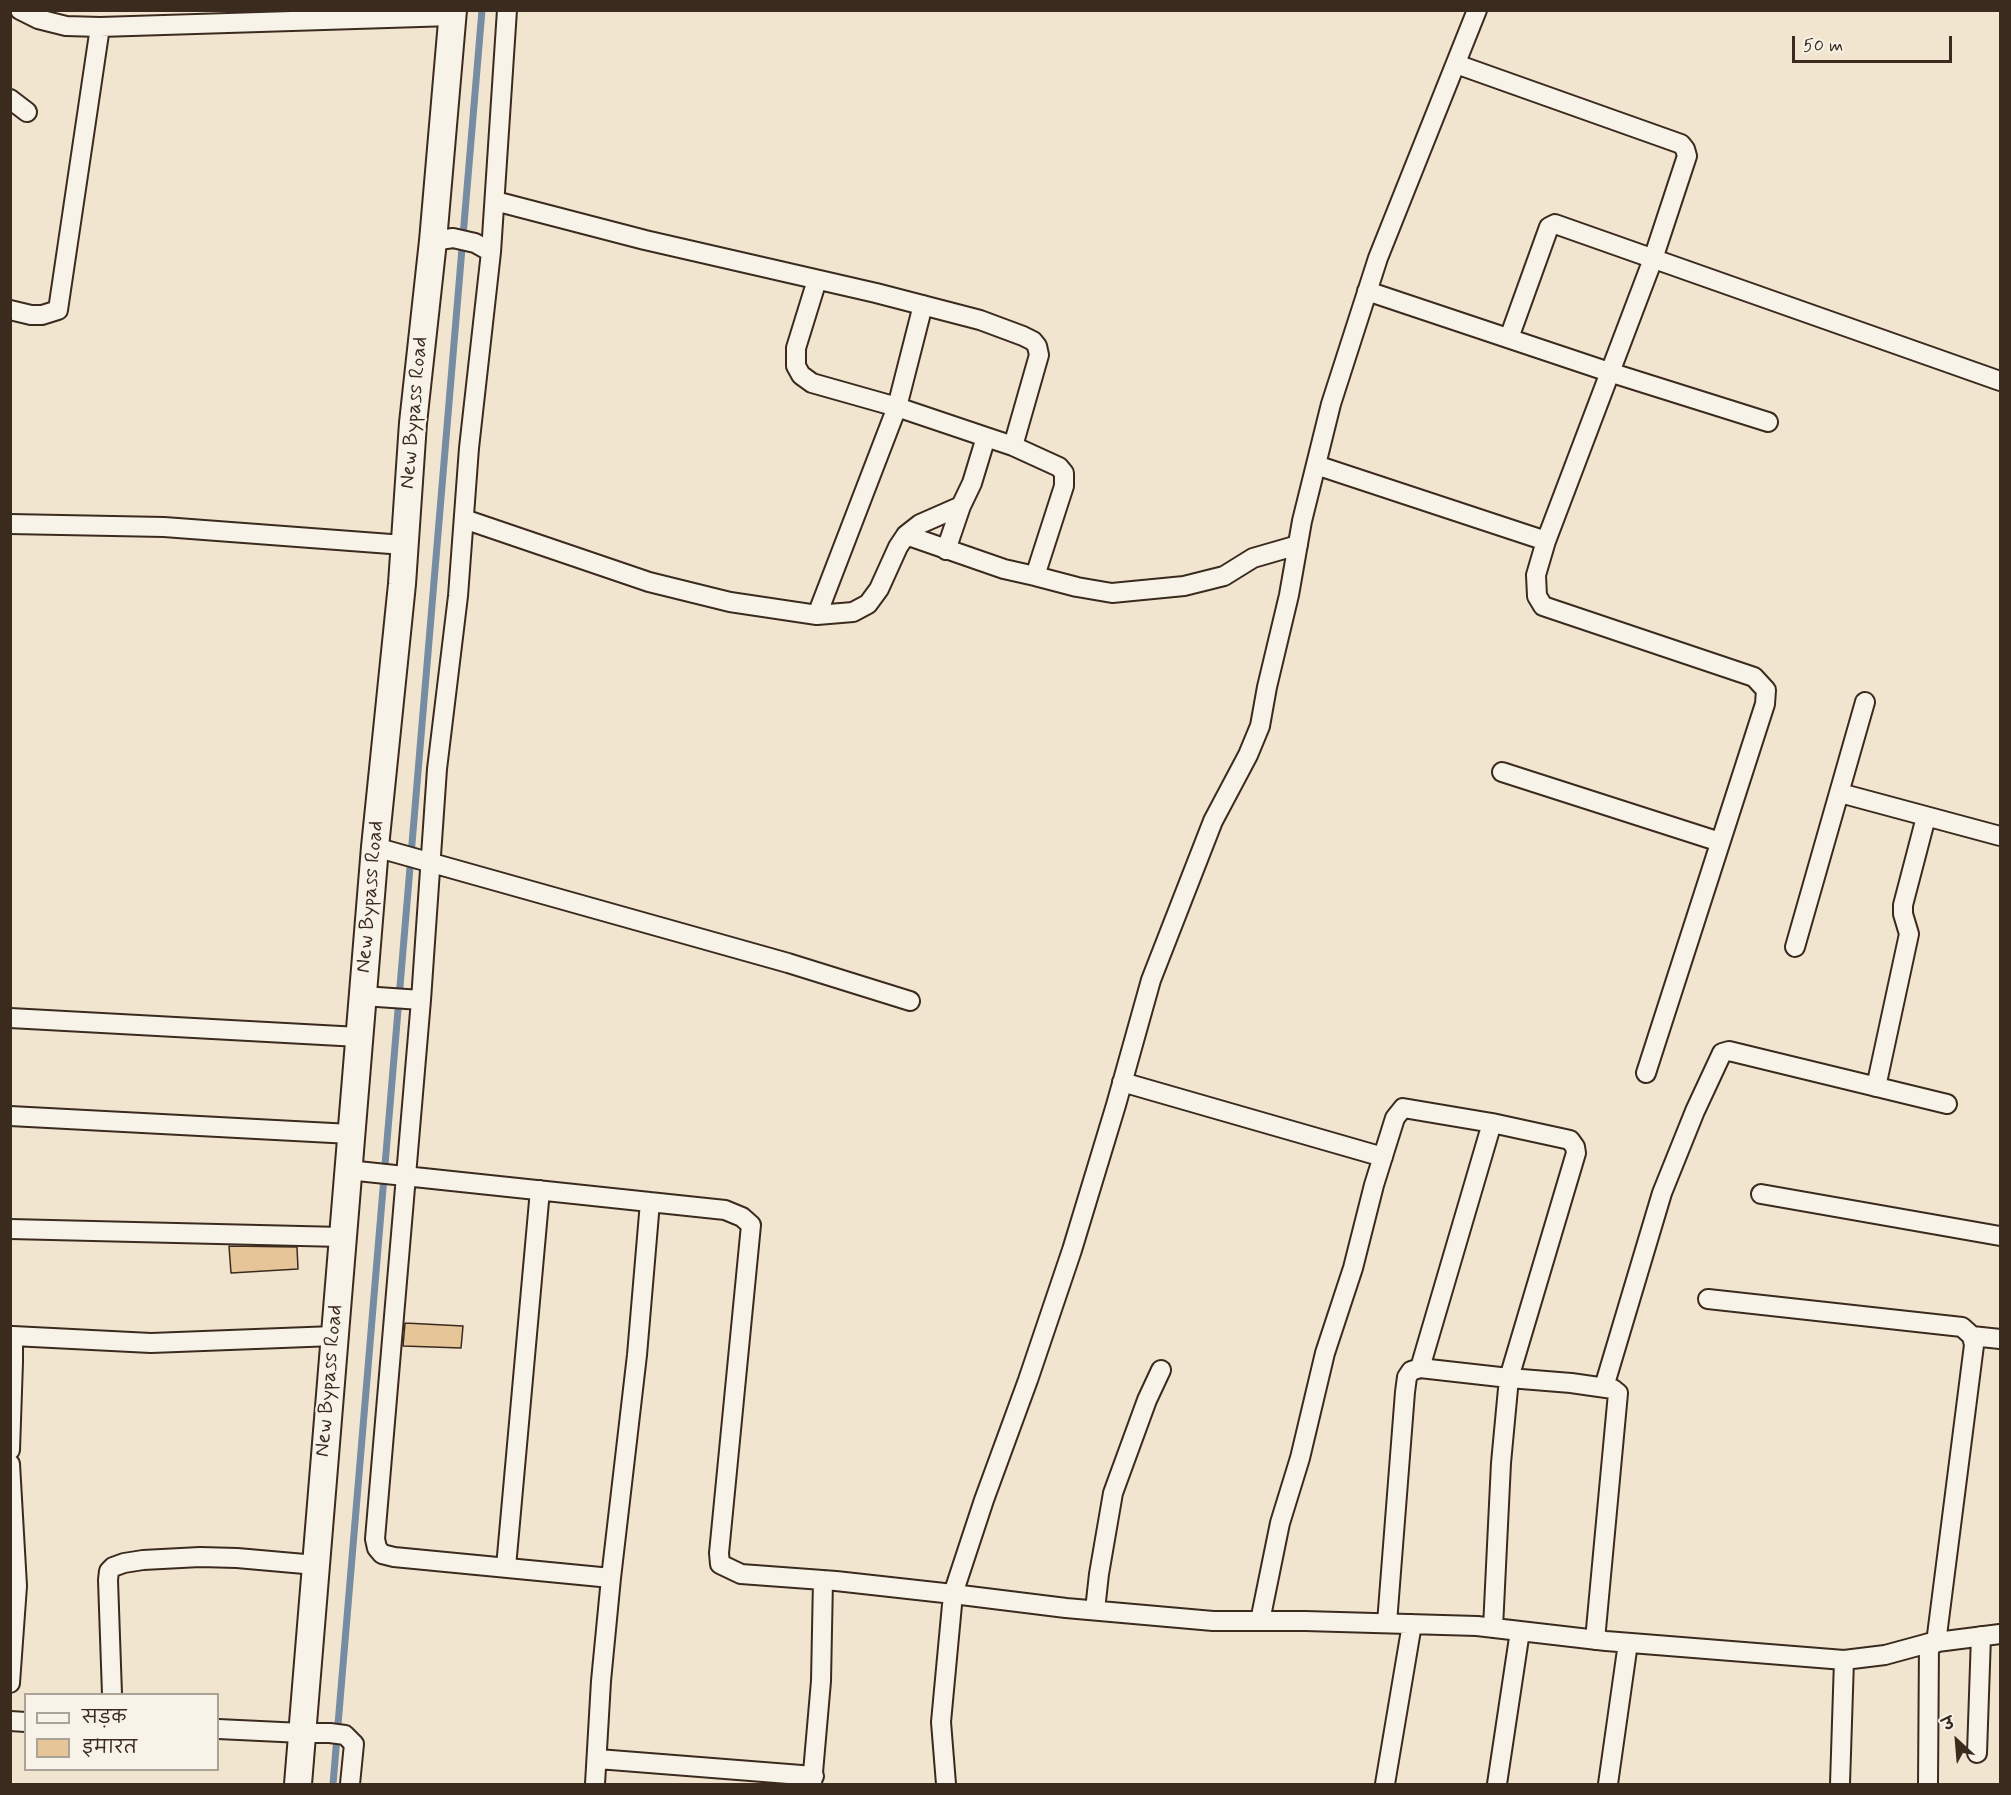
<!DOCTYPE html>
<meta charset="utf-8">
<style>
body{margin:0}
#map{position:relative;width:2011px;height:1795px;overflow:hidden;background:#f2e5d0;font-family:Mynerve,"Playpen Sans Deva",sans-serif}
canvas{display:block}
.frame{position:absolute;inset:0;border:12px solid #3b2a1e;pointer-events:none}
.legend{position:absolute;left:24px;top:1693px;width:195px;height:78px;box-sizing:border-box;background:#f7f3e8;border:2px solid #aca397;margin:0;padding:8px 10px;list-style:none;font-size:18px;color:#3b2a1e}
.legend li{display:flex;align-items:center;gap:12px;height:30px}
.legend b{width:30px;border:2px solid #aca397}
.north{position:absolute;left:1927px;top:1711px;width:60px;height:60px;-webkit-text-stroke:4px #f7f3e8;paint-order:stroke;rotate:334deg;font-size:16px;font-weight:700;line-height:24px;text-align:center;color:#3b2a1e}
.north::after{content:'';display:block;margin:auto;width:21px;height:27px;background:#3b2a1e;clip-path:polygon(50% 0,100% 100%,50% 72%,0 100%)}
.scale{position:absolute;left:1792px;top:36px;width:160px;height:27px;box-sizing:border-box;border:3px solid #3b2a1e;border-top:0;padding-left:8px;font-size:18px;line-height:21px;white-space:nowrap;color:#3b2a1e;-webkit-text-stroke:4px #f7f3e8;paint-order:stroke}
</style>
<div id="map">
<canvas width="2011" height="1795"></canvas>
<div class="frame"></div>
<ul class="legend">
<li><b style="height:8px;background:#f7f3e8"></b>सड़क</li>
<li><b style="height:16px;background:#e6c598"></b>इमारत</li>
</ul>
<div class="north">उ</div>
<div class="scale">50 m</div>
</div>
<script>
const ctx = document.querySelector('canvas').getContext('2d');
ctx.lineJoin = 'round';
const poly = rows => new Path2D(rows.map(r => 'M' + r).join(''));
function strokePath(path, color, width, dash) { ctx.strokeStyle = color; ctx.lineWidth = width; ctx.lineCap = dash ? 'butt' : 'round'; ctx.setLineDash(dash || []); ctx.stroke(path); }
function fill(path, color) { ctx.fillStyle = color; ctx.fill(path, 'evenodd'); }
function label(font, color, halo, rows, align = 'center') {
  ctx.font = font + ' Mynerve,sans-serif'; ctx.lineWidth = 4.5; ctx.setLineDash([]); ctx.textBaseline = 'middle'; ctx.strokeStyle = halo; ctx.fillStyle = color; for (const [text, x, y, turn = 0] of rows) {
    ctx.save(); ctx.translate(x, y); ctx.rotate((+turn || 0) * Math.PI / 180); ctx.textAlign = isNaN(turn) ? turn : align; if (halo) ctx.strokeText(text, 0, 0); ctx.fillText(text, 0, 0); ctx.restore();
  }
}
const stream = poly([
 [333,1784,482,10]
]);
const building = poly([
 [229,1246,297,1247,298,1269,231,1273,229,1246],
 [405,1323,463,1326,461,1348,403,1346,405,1323]
]);
const minor = poly([
 [20,10,38,19,66,26,100,27,452,16],
 [1477,10,1378,258,1331,404,1302,521,1289,595,1267,687,1260,726,1248,755,1213,821,1151,980,1116,1105,1072,1250,1028,1380,984,1500,953,1594,1066,1608,1213,1621,1305,1621,1477,1626,1606,1641,1844,1660,1885,1655,1929,1643,2000,1634],
 [1456,64,1681,144,1685,149,1687,156,1653,259,1546,541,1536,575,1537,596,1543,606,1754,677,1766,690,1765,704,1646,1073],
 [10,99,27,112],
 [495,201,645,240,876,293,980,320,1023,336,1033,341,1037,346,1039,355,1013,446],
 [433,241,453,238,475,243,491,252,469,448,458,596,437,769,421,1000,375,1539,377,1548,382,1554,394,1557,611,1578],
 [491,252,507,10],
 [1367,291,1609,372,1768,422],
 [10,310,31,315,42,315,58,310,100,27],
 [1509,338,1549,227,1555,224,2000,381],
 [1316,465,1546,541],
 [464,519,649,582,730,602,817,615,853,612,868,604,879,589,898,547,906,535,920,524,961,506,972,483,986,437,897,407,812,383,801,375,796,366,796,348,817,280],
 [10,524,164,527,404,545],
 [906,535,1004,569,1035,576,1064,486,1064,473,1059,467,1013,446,986,437],
 [946,550,961,506],
 [1035,576,1077,587,1112,593,1184,586,1224,576,1253,558,1298,545],
 [817,615,897,407,923,305],
 [1502,772,1720,842],
 [1840,793,2000,836],
 [375,847,788,963,910,1001],
 [1795,947,1865,702],
 [363,996,421,1000],
 [10,1018,359,1037],
 [1122,1082,1383,1157],
 [1876,1087,1909,934,1903,914,1903,905,1926,817],
 [10,1116,351,1134],
 [348,1170,725,1210,742,1217,751,1225,719,1553,720,1564,741,1574,836,1581,953,1594,941,1722,946,1784],
 [1761,1194,2000,1236],
 [10,1229,342,1237],
 [1708,1299,1962,1327,1972,1336,1974,1345,1936,1643],
 [10,1336,13,1336,13,1362,10,1450],
 [13,1336,151,1343,334,1336],
 [1972,1336,2000,1339],
 [1420,1368,1492,1123],
 [1604,1387,1662,1193,1695,1111,1722,1053,1729,1051,1947,1104],
 [10,1464,17,1586,10,1683],
 [506,1567,540,1190],
 [1095,1610,1099,1574,1113,1493,1147,1400,1161,1370],
 [1260,1621,1280,1523,1300,1458,1325,1353,1353,1268,1374,1185,1395,1118,1403,1108,1492,1123,1570,1140,1575,1147,1576,1153,1509,1378,1501,1463,1493,1628],
 [1387,1623,1405,1392,1407,1377,1411,1371,1420,1368,1509,1378,1571,1383,1613,1389,1618,1393,1595,1640],
 [112,1694,108,1580,109,1571,113,1567,124,1563,143,1560,200,1557,237,1558,316,1565],
 [10,1721,26,1722],
 [218,1729,302,1733,330,1733,345,1735,354,1744,350,1784],
 [1977,1753,1981,1636],
 [598,1759,814,1776],
 [595,1784,601,1681,611,1578,637,1355,650,1202],
 [812,1784,821,1681,823,1580],
 [1385,1784,1412,1624],
 [1497,1784,1520,1631],
 [1608,1784,1628,1643],
 [1840,1784,1844,1660],
 [1928,1784,1929,1643]
]);
const secondary = poly([
 [298,1784,375,847,402,584,413,423,433,241,453,10]
]);
const streetNames = [
 ["New Bypass Road",415,413,-85],
 ["New Bypass Road",371,897,-85],
 ["New Bypass Road",330,1381,-85]
];
strokePath(stream, '#768ca2', 7);
fill(building, '#e6c598');
strokePath(building, '#3b2a1e', 1.5);
strokePath(minor, '#3b2a1e', 22);
strokePath(secondary, '#3b2a1e', 30);
strokePath(minor, '#f7f3e8', 18);
strokePath(secondary, '#f7f3e8', 26);
label('21px', '#3b2a1e', '#f7f3e8', streetNames);
</script>
